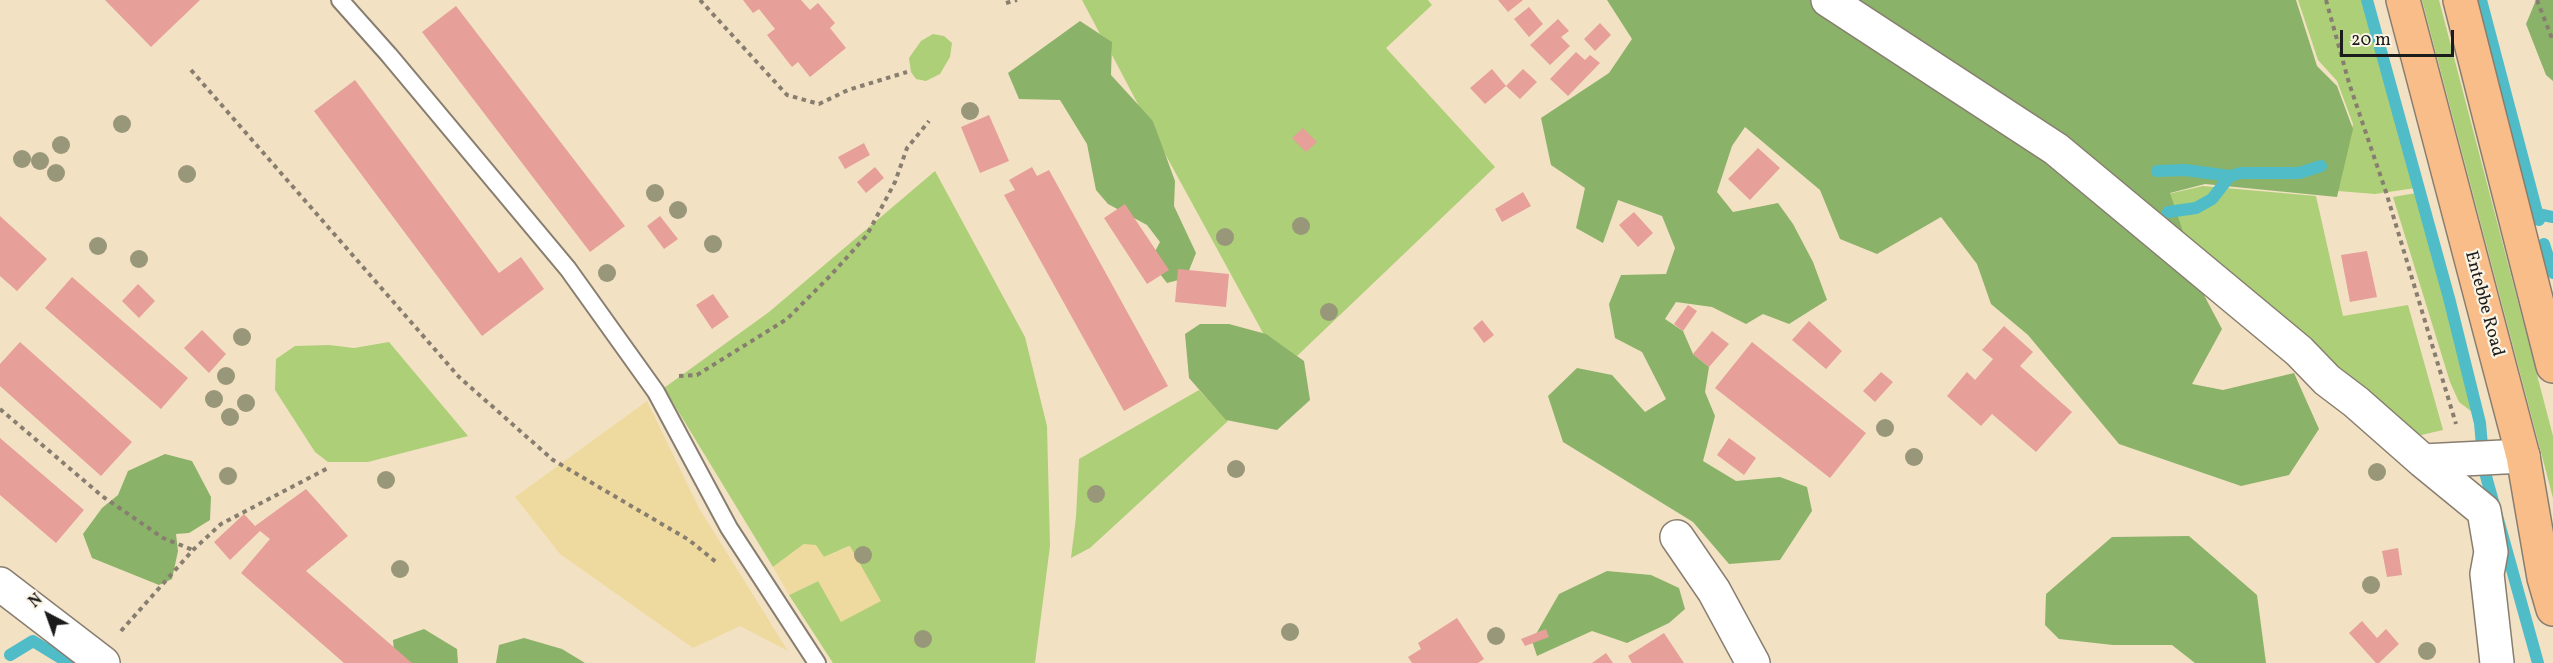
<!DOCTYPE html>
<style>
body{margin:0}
#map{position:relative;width:2553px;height:663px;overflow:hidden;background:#f3e1c4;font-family:Vollkorn,serif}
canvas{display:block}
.north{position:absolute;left:18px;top:585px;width:60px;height:60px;-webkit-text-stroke:4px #fcf5e5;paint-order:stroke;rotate:319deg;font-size:16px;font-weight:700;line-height:24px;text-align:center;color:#1c1c1c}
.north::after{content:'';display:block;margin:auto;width:21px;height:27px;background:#1c1c1c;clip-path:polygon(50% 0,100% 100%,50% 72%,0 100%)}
.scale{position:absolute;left:2340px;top:30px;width:114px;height:27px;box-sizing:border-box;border:3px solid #1c1c1c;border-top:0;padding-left:8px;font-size:18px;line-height:21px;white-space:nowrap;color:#1c1c1c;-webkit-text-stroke:4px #fcf5e5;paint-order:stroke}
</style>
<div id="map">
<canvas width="2553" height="663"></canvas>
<div class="north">N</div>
<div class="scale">20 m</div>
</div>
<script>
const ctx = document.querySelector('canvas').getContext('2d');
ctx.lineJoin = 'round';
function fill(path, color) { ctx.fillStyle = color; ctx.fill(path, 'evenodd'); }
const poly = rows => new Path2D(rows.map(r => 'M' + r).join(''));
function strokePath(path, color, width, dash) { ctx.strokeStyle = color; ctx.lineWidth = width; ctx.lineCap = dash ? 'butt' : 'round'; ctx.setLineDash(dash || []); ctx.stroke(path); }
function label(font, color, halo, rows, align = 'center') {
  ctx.font = font + ' Vollkorn,serif'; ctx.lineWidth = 4.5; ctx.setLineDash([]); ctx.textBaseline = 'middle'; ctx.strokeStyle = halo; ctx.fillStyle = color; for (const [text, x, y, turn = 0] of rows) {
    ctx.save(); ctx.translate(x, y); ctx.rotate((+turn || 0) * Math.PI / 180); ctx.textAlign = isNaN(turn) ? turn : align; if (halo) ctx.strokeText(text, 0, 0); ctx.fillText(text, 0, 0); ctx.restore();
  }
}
const green = poly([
 [1082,0,1428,0,1432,5,1386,48,1495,167,1297,356,1263,333,1163,150,1153,121,1140,108,1112,55,1111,42,1100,34],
 [2298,0,2371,0,2422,187,2375,194,2338,191,2353,124,2337,81,2318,60],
 [2422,0,2439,0,2456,65,2553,436,2553,498],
 [933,34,944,36,952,43,950,57,940,74,926,81,916,79,911,72,909,58,921,41],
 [935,171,1025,337,1047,426,1050,546,1035,663,833,663,789,595,818,581,849,546,824,557,804,544,773,567,664,388,769,312],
 [2203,186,2316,196,2343,316,2408,305,2443,430,2408,438,2188,253,2168,194],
 [2422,192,2475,390,2472,412,2459,402,2450,382,2393,197],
 [389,342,468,436,368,462,328,462,315,452,275,390,276,359,295,346,329,345,354,348],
 [1199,390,1228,421,1090,548,1071,558,1076,517,1079,459]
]);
const forest = poly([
 [1607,0,2296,0,2317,66,2337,86,2353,129,2337,197,2205,184,2170,193,2205,297,2222,329,2192,384,2223,390,2294,373,2319,429,2289,475,2241,486,2119,444,2028,335,1991,304,1977,264,1941,217,1877,254,1840,239,1820,190,1745,127,1732,146,1717,192,1733,212,1778,203,1793,224,1813,262,1827,300,1789,324,1763,314,1746,324,1712,307,1676,302,1665,319,1683,331,1693,354,1709,367,1705,392,1715,416,1703,461,1736,481,1780,477,1807,487,1812,511,1780,560,1729,564,1693,522,1563,442,1548,396,1577,368,1612,375,1645,412,1666,399,1642,352,1615,338,1609,304,1621,275,1666,274,1675,248,1662,216,1618,200,1603,243,1576,228,1585,188,1551,165,1541,118,1609,73,1632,39],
 [2536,0,2553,0,2553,81,2546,75,2526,24],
 [1080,21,1112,42,1111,75,1153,121,1175,181,1174,206,1196,253,1186,278,1167,283,1150,261,1160,242,1147,225,1108,204,1096,190,1087,144,1060,100,1019,99,1008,73],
 [1200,324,1229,324,1266,334,1304,361,1310,400,1277,430,1226,420,1189,378,1185,334],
 [165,454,192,461,211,497,210,520,189,533,176,534,178,551,172,579,159,585,92,558,83,534,102,508,118,495,128,471],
 [2189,536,2257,595,2266,663,2195,663,2172,645,2113,645,2059,639,2045,625,2046,594,2112,537],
 [1607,571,1651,575,1679,588,1685,609,1669,623,1627,643,1592,631,1537,656,1532,641,1559,594],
 [424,629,457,649,458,663,395,663,393,640],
 [524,638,562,649,585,663,496,663,499,645]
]);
const sand = poly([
 [647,401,699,508,788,651,740,626,693,648,560,554,515,497],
 [804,544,816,545,824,557,850,546,881,601,841,622,818,581,789,595,773,567]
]);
const stream = poly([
 [2367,0,2449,298,2480,423,2484,469,2538,663],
 [2481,0,2539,220],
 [2157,171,2185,170,2230,176,2241,173,2299,173,2321,166],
 [2168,212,2196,208,2212,199,2230,176],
 [2538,214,2553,217],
 [2544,244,2553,273],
 [10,655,33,641,69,663]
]);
const building = poly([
 [105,0,200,0,151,47],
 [743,0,801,0,810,10,818,3,835,23,830,28,846,48,810,77,798,62,792,67,767,35,775,29,759,9,753,13],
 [1498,0,1523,0,1508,12],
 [456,6,625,226,590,252,422,32],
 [1529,7,1543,24,1529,37,1514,19],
 [1558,19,1569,31,1561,37,1570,46,1550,65,1530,45],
 [1600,23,1611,35,1595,51,1584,39],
 [1576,52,1585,60,1590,55,1600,63,1568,96,1550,79],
 [1492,69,1506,86,1485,104,1470,88],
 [1523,69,1537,82,1520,99,1506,86],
 [355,80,499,273,521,257,544,289,482,336,314,111],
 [989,115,1009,161,980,173,961,127],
 [1303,128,1317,142,1306,152,1292,138],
 [864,143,870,155,845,169,838,157],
 [1758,148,1780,168,1750,200,1728,179],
 [875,167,884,178,866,193,857,182],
 [1032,167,1037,176,1049,170,1168,386,1124,411,1004,195,1015,190,1009,180],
 [1523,192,1531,206,1502,222,1495,209],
 [1125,204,1169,270,1147,284,1104,218],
 [1634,212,1653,233,1638,247,1619,225],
 [0,216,47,259,17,291,0,276],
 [660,216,678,239,664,249,647,226],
 [2367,251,2377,297,2350,302,2341,255],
 [1178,269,1229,274,1226,307,1175,302],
 [72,277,188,378,161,409,45,308],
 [138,284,155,301,139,318,122,301],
 [713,294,729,317,712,329,696,305],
 [1688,305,1697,311,1683,331,1674,324],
 [1482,320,1494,335,1484,343,1473,328],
 [1809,321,1842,351,1826,369,1792,340],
 [2004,326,2033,352,2020,366,2072,412,2036,452,1992,414,1981,426,1947,396,1967,372,1975,380,1993,359,1982,350],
 [202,330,226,354,209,373,184,348],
 [1712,331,1729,344,1709,367,1693,354],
 [20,342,132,442,101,476,0,386,0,364],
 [1752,342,1866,433,1830,478,1715,388],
 [1881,372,1893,382,1875,402,1863,391],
 [0,438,84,510,56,543,0,495],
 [1729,438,1756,458,1744,475,1717,455],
 [306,489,348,536,306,571,412,663,344,663,241,573,270,539,260,531,230,560,214,542,244,514,255,526],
 [2398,548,2402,575,2387,577,2382,551],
 [1457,618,1484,659,1478,663,1412,663,1408,657,1421,649,1418,643],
 [2362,621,2377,638,2386,629,2399,644,2379,663,2376,663,2349,633],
 [1546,629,1549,637,1525,646,1521,639],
 [1664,633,1684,663,1632,663,1628,656],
 [1606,653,1613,663,1592,663]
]);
const path = poly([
 [700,0,787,95,819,104,848,90,907,72],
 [2326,0,2349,83,2386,192,2456,424],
 [2537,0,2553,41],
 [1006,3,1017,0],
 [191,70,459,377,553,460,689,540,716,562],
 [679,376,697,375,787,319,831,275,867,235,895,182,907,148,929,121],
 [0,409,102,496,163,538,193,550],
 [121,631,193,550,221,524,330,467]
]);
const service = poly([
 [340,0,389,55,568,269,656,392,729,528,817,663]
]);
const minor = poly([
 [1828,0,2056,149,2299,351,2327,380,2356,402,2423,461,2523,456],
 [2423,461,2484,511,2491,552,2487,574,2497,663],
 [1677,537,1714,591,1753,663],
 [0,584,103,663]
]);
const trunk = poly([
 [2403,0,2523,456,2544,578,2553,609],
 [2460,0,2553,366]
]);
const trees = [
 [970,111],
 [122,124],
 [61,145],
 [22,159],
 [40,161],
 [56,173],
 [187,174],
 [655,193],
 [678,210],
 [1301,226],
 [1225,237],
 [713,244],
 [98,246],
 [139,259],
 [607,273],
 [1329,312],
 [242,337],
 [226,376],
 [214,399],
 [246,403],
 [230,417],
 [1885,428],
 [1914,457],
 [1236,469],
 [2377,472],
 [228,476],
 [386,480],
 [1096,494],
 [863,555],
 [400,569],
 [2371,585],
 [1290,632],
 [1496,636],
 [923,639],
 [2427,651]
];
const streetNames = [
 ["Entebbe Road",2483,304,75]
];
fill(green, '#adcf77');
fill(forest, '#8ab268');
fill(sand, '#eeda9e');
strokePath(stream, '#4fbcc8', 12);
fill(building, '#e69f99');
strokePath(service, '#887e70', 20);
strokePath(minor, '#887e70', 36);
strokePath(trunk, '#887e70', 36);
strokePath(path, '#887e70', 4, [4.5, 4.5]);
strokePath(service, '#fff', 16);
strokePath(minor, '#fff', 33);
strokePath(trunk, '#f8bd89', 33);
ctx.fillStyle = '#999779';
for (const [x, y] of trees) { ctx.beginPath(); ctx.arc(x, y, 9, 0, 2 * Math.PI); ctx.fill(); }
label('18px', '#1c1c1c', '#fcf5e5', streetNames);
</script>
